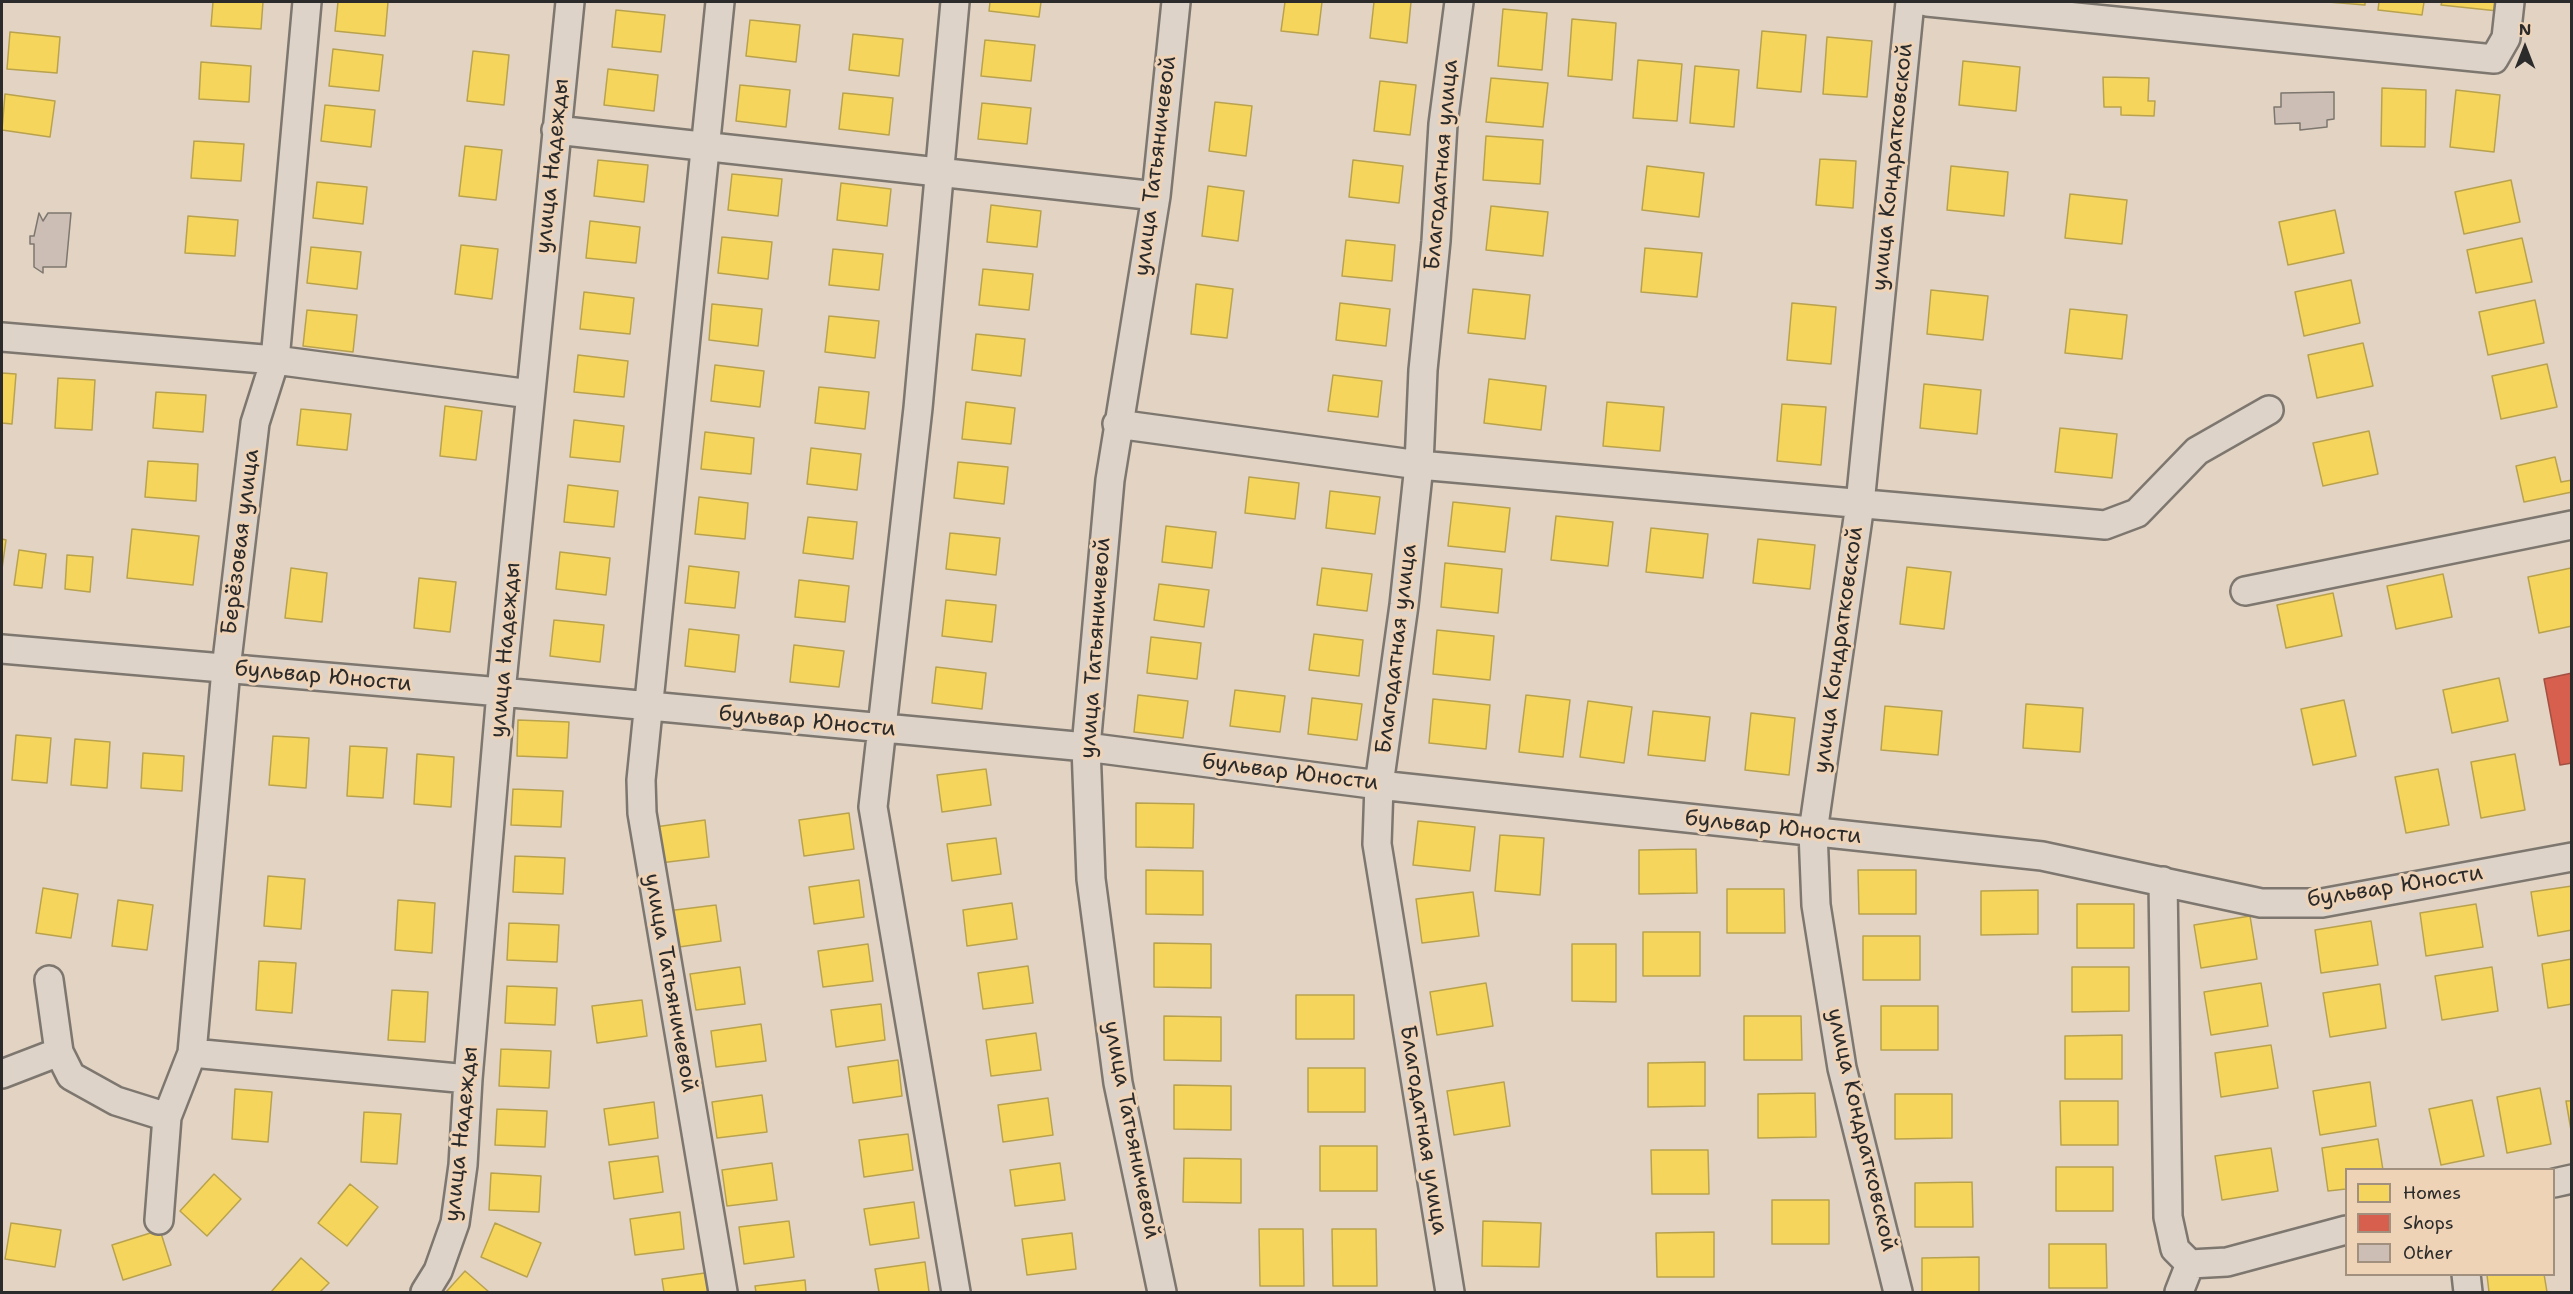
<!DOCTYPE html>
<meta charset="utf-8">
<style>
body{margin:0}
#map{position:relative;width:2573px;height:1294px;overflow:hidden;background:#e2d3c3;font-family:"Shantell Sans",sans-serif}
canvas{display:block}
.frame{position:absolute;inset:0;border:3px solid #2b2b2b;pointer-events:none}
.legend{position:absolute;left:2345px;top:1168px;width:210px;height:108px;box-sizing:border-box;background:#efd3b6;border:2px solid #a1907e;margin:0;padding:8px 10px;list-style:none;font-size:18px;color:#2b2b2b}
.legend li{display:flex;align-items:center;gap:12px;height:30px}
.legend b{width:30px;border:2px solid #a1907e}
.north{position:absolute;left:2495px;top:18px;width:60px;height:60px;-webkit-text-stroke:4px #efd3b6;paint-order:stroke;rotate:0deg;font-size:16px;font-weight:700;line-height:24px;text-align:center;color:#2b2b2b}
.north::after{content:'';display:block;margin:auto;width:21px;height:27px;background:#2b2b2b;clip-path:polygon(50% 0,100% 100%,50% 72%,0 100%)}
</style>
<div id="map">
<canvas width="2573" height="1294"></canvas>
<div class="frame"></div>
<ul class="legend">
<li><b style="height:16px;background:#f6d55c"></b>Homes</li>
<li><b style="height:16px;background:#d6604d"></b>Shops</li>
<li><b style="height:16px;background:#ccbeb5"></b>Other</li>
</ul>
<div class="north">N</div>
</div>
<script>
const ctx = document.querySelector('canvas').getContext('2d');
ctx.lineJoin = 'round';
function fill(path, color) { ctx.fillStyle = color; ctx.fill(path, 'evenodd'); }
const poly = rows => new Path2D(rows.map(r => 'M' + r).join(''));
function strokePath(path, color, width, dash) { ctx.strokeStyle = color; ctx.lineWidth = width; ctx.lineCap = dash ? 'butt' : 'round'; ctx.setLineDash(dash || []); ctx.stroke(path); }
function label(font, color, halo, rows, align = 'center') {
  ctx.font = font + ' "Shantell Sans",sans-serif'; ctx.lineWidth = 6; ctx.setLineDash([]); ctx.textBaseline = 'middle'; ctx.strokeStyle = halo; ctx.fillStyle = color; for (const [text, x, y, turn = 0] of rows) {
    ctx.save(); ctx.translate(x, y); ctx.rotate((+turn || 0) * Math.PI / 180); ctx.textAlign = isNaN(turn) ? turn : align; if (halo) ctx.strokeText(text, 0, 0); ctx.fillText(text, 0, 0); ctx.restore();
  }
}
const homes = poly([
 [213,2,263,2,261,29,211,26,213,2],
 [338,2,388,2,385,36,335,31,338,2],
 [990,2,1041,2,1039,17,989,11,990,2],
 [1285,2,1322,2,1318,35,1281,31,1285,2],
 [1374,2,1411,2,1407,43,1370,38,1374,2],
 [2328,2,2365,2,2365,5,2328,2],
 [2379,2,2424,2,2422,15,2378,10,2379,2],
 [2442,2,2499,2,2498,11,2441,5,2442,2],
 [1503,9,1547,13,1542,70,1498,66,1503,9],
 [616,10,665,15,661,52,612,47,616,10],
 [1572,19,1616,23,1612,80,1568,76,1572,19],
 [750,20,800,25,796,62,746,56,750,20],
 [1762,31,1806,35,1801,92,1757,88,1762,31],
 [10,32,60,37,57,73,7,69,10,32],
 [853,34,903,39,899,76,849,70,853,34],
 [1827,37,1872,41,1867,97,1823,94,1827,37],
 [985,40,1035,45,1031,81,981,76,985,40],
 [333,49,383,55,379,91,329,86,333,49],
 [473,51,509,55,504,105,467,101,473,51],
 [1638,60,1682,64,1677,121,1633,118,1638,60],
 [1963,61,2020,67,2016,111,1959,105,1963,61],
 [201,62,251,66,249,102,199,99,201,62],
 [1695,66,1739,70,1734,127,1690,123,1695,66],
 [608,69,658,75,654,111,604,105,608,69],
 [2103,77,2149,78,2148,101,2155,101,2154,116,2121,115,2121,107,2104,107,2103,77],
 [1491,78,1548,83,1543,127,1486,122,1491,78],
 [1380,81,1416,85,1410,135,1374,131,1380,81],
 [740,85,790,90,786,127,736,121,740,85],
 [2382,88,2426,90,2425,147,2381,146,2382,88],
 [2456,90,2500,95,2494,152,2450,147,2456,90],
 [843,93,893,98,889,135,839,129,843,93],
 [5,94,55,101,50,137,2,130,5,94],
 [1215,102,1252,106,1246,156,1209,151,1215,102],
 [982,103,1031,108,1027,144,978,139,982,103],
 [325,105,375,110,371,147,321,141,325,105],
 [1486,136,1543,140,1540,184,1483,180,1486,136],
 [194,141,244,144,241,181,191,178,194,141],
 [465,146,502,150,496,200,459,196,465,146],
 [1820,159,1856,161,1853,208,1816,205,1820,159],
 [598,160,648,165,644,202,594,196,598,160],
 [1353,160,1403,166,1399,203,1349,197,1353,160],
 [1647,166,1704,173,1699,217,1642,210,1647,166],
 [1951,166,2008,172,2004,216,1947,210,1951,166],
 [732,174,782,179,778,216,728,210,732,174],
 [2511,180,2520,222,2464,234,2455,192,2511,180],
 [317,182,367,187,363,224,313,218,317,182],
 [841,183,891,189,887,226,837,220,841,183],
 [1208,186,1244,191,1238,241,1202,236,1208,186],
 [2070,194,2127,200,2122,244,2065,238,2070,194],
 [991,205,1041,211,1037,247,987,242,991,205],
 [1491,206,1548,212,1543,256,1486,250,1491,206],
 [2335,210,2344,253,2288,265,2279,222,2335,210],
 [188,216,238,220,235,256,185,253,188,216],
 [590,221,640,227,636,263,586,258,590,221],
 [722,237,772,242,768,279,718,273,722,237],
 [2522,238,2532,282,2476,293,2467,250,2522,238],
 [1346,240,1395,245,1392,281,1342,276,1346,240],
 [461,245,498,249,492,299,455,294,461,245],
 [311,247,361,252,357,289,307,283,311,247],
 [1645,248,1702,253,1697,297,1641,292,1645,248],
 [833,249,883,254,879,290,829,285,833,249],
 [983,269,1033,274,1029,310,979,305,983,269],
 [2351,280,2360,323,2304,336,2295,292,2351,280],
 [1196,284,1233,289,1227,338,1191,334,1196,284],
 [1473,289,1530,295,1525,339,1468,333,1473,289],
 [1931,290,1988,296,1983,340,1927,334,1931,290],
 [584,292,634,298,630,334,580,329,584,292],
 [2535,300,2544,343,2488,355,2479,312,2535,300],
 [1340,303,1390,309,1386,346,1336,340,1340,303],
 [1792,303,1836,307,1831,364,1787,360,1792,303],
 [712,304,762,309,758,346,709,340,712,304],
 [2070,309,2127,315,2122,359,2065,353,2070,309],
 [307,310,357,315,353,352,303,346,307,310],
 [829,316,879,321,875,358,825,352,829,316],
 [976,334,1025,339,1021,376,972,370,976,334],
 [2363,343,2373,386,2317,398,2308,355,2363,343],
 [578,355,628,361,624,397,574,392,578,355],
 [2547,364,2557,407,2501,419,2492,376,2547,364],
 [715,365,764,371,760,407,711,401,715,365],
 [2,373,16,374,12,424,2,423,2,373],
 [1333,375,1382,381,1378,417,1328,411,1333,375],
 [58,378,95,380,92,430,55,428,58,378],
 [1489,379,1546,386,1541,430,1484,423,1489,379],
 [1924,384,1981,390,1977,434,1920,428,1924,384],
 [819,387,869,392,865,429,815,423,819,387],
 [156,392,206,395,203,432,153,428,156,392],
 [966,402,1015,408,1011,444,962,439,966,402],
 [1607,402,1664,407,1660,451,1603,446,1607,402],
 [1782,404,1826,407,1821,465,1777,461,1782,404],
 [445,406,482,411,476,460,440,456,445,406],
 [301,409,351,414,347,450,297,445,301,409],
 [574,420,624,426,620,462,570,457,574,420],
 [2060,428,2117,434,2112,478,2055,472,2060,428],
 [2369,431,2378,474,2323,486,2313,443,2369,431],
 [705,432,754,438,751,474,701,469,705,432],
 [811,448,861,454,857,490,807,484,811,448],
 [2555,457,2561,482,2572,480,2572,492,2524,502,2516,466,2555,457],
 [148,461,198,464,196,501,145,497,148,461],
 [958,462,1008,467,1004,504,954,498,958,462],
 [1249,477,1299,483,1295,519,1245,513,1249,477],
 [568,485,618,491,614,527,564,522,568,485],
 [1330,491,1380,497,1375,534,1326,528,1330,491],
 [699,497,748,503,745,539,695,534,699,497],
 [1453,502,1510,508,1505,552,1448,546,1453,502],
 [1556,516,1613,522,1608,566,1551,560,1556,516],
 [808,517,857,522,853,559,803,553,808,517],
 [1166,526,1216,532,1212,568,1162,562,1166,526],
 [1651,528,1708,534,1703,578,1646,572,1651,528],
 [132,529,199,536,193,585,127,578,132,529],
 [950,533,1000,538,996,575,946,569,950,533],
 [2,539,6,540,2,569,2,539],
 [1758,539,1815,545,1810,589,1753,583,1758,539],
 [19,550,46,554,42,588,14,585,19,550],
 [560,552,610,558,606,595,556,589,560,552],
 [67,555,93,557,90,592,65,589,67,555],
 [1445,563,1502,569,1498,613,1441,607,1445,563],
 [689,566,739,572,735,608,685,603,689,566],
 [1907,567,1951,572,1944,629,1900,624,1907,567],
 [291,568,327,573,322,622,285,618,291,568],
 [1322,568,1372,574,1367,611,1317,605,1322,568],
 [2571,568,2572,626,2539,633,2528,577,2571,568],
 [2443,574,2452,617,2396,629,2387,586,2443,574],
 [419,578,456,582,450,632,414,628,419,578],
 [799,580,849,586,845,622,795,617,799,580],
 [1159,584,1209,590,1204,627,1154,620,1159,584],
 [2333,593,2342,636,2286,648,2277,605,2333,593],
 [946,600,996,605,992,642,942,636,946,600],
 [554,620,604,625,600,662,550,656,554,620],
 [689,629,739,635,735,672,685,666,689,629],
 [1437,630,1494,636,1490,680,1433,674,1437,630],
 [1314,634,1363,640,1359,676,1309,670,1314,634],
 [1151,637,1201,643,1197,679,1147,673,1151,637],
 [794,645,844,651,839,687,790,682,794,645],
 [936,667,986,673,982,709,932,703,936,667],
 [2499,678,2508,721,2452,733,2443,690,2499,678],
 [1235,690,1285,696,1280,732,1230,726,1235,690],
 [1138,695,1188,701,1183,738,1134,732,1138,695],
 [1526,695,1570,700,1563,757,1519,752,1526,695],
 [1312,698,1362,704,1357,740,1308,734,1312,698],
 [1433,699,1490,705,1486,749,1429,743,1433,699],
 [2344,700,2356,756,2313,765,2301,709,2344,700],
 [1588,701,1632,707,1624,763,1580,757,1588,701],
 [2026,704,2083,708,2080,752,2023,748,2026,704],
 [1885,706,1942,711,1938,755,1881,750,1885,706],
 [1653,711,1710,717,1705,761,1648,755,1653,711],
 [1751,713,1795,718,1789,775,1745,770,1751,713],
 [518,720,569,722,567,758,517,756,518,720],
 [16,735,51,738,47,783,12,780,16,735],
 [273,736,309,738,306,788,269,785,273,736],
 [75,739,110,742,107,788,71,785,75,739],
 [350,746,387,748,383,798,347,796,350,746],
 [143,753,184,756,182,791,141,788,143,753],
 [417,754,454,757,451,807,414,804,417,754],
 [2515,754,2525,810,2481,818,2471,762,2515,754],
 [986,769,991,805,942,812,937,775,986,769],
 [2438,769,2449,825,2406,833,2395,777,2438,769],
 [513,789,563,791,561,827,511,825,513,789],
 [1136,803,1194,804,1193,848,1136,847,1136,803],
 [849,813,854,849,804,856,799,820,849,813],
 [705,820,709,857,660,863,655,827,705,820],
 [1418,821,1475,827,1470,871,1413,865,1418,821],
 [1500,835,1544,838,1540,895,1495,891,1500,835],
 [996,838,1001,874,952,881,947,844,996,838],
 [1696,849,1697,893,1639,894,1639,850,1696,849],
 [515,856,565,858,563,894,513,892,515,856],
 [1146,870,1203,871,1203,915,1146,914,1146,870],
 [1858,870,1916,870,1916,914,1859,914,1858,870],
 [268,876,305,879,301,929,264,926,268,876],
 [859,880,864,917,814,924,809,887,859,880],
 [2572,886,2572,930,2538,936,2531,892,2572,886],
 [43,888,78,894,71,938,36,933,43,888],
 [1727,889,1784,889,1785,933,1727,933,1727,889],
 [2038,890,2038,934,1981,935,1981,891,2038,890],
 [1473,892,1479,936,1422,943,1416,899,1473,892],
 [118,900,153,905,147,950,112,946,118,900],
 [398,900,435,903,432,953,395,950,398,900],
 [1012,903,1017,939,967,946,963,910,1012,903],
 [2077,904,2134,904,2134,948,2077,948,2077,904],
 [2476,904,2483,947,2426,956,2420,913,2476,904],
 [716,905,721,941,672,948,667,911,716,905],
 [2250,916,2257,959,2201,968,2194,925,2250,916],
 [2371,921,2378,965,2321,973,2315,930,2371,921],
 [509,923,559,925,557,962,507,960,509,923],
 [1643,932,1700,932,1700,976,1643,976,1643,932],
 [1863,936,1920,936,1920,980,1863,980,1863,936],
 [1154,943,1211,944,1211,988,1154,987,1154,943],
 [868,944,873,981,823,987,818,951,868,944],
 [1572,944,1616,944,1616,1002,1572,1001,1572,944],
 [2572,959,2572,1004,2548,1008,2542,964,2572,959],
 [259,961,296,963,292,1013,256,1010,259,961],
 [1028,966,1033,1003,983,1009,978,973,1028,966],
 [740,967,745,1004,696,1010,690,974,740,967],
 [2072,967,2129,967,2129,1011,2072,1012,2072,967],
 [2492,967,2498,1011,2442,1020,2435,976,2492,967],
 [1486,983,1493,1026,1437,1035,1430,992,1486,983],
 [2261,983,2268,1026,2211,1035,2204,992,2261,983],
 [2380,984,2386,1028,2330,1037,2323,993,2380,984],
 [507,986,557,988,555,1025,505,1023,507,986],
 [392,990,428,992,425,1042,388,1040,392,990],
 [1296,995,1354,995,1354,1039,1296,1039,1296,995],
 [642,1000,647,1036,597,1043,592,1006,642,1000],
 [881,1004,885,1040,836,1047,831,1010,881,1004],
 [1881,1006,1938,1006,1938,1050,1881,1050,1881,1006],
 [1164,1016,1221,1017,1221,1061,1164,1060,1164,1016],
 [1744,1016,1801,1016,1802,1060,1744,1060,1744,1016],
 [761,1024,766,1061,716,1067,711,1031,761,1024],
 [1036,1033,1041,1070,991,1076,986,1040,1036,1033],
 [2122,1035,2122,1079,2065,1079,2065,1036,2122,1035],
 [2271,1045,2278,1088,2221,1097,2215,1053,2271,1045],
 [501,1049,551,1051,549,1088,499,1086,501,1049],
 [898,1060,902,1096,853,1103,848,1067,898,1060],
 [1705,1062,1705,1106,1648,1107,1648,1063,1705,1062],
 [1308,1068,1365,1068,1365,1112,1308,1112,1308,1068],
 [1504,1082,1510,1126,1454,1135,1447,1091,1504,1082],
 [2370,1082,2376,1126,2320,1135,2313,1091,2370,1082],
 [1174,1085,1231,1086,1231,1130,1174,1129,1174,1085],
 [2540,1088,2551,1144,2507,1153,2497,1097,2540,1088],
 [235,1089,272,1092,268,1142,232,1139,235,1089],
 [1815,1093,1816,1137,1758,1138,1758,1094,1815,1093],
 [1895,1094,1952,1094,1952,1138,1895,1139,1895,1094],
 [762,1095,767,1132,717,1138,712,1102,762,1095],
 [1048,1098,1053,1135,1003,1142,998,1105,1048,1098],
 [2472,1100,2484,1156,2441,1165,2429,1109,2472,1100],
 [2060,1101,2118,1101,2118,1145,2061,1145,2060,1101],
 [2566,1101,2572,1101,2572,1136,2566,1101],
 [654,1102,658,1138,609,1145,604,1109,654,1102],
 [497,1109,547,1111,545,1147,495,1145,497,1109],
 [364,1112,401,1114,397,1164,361,1162,364,1112],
 [908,1134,913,1170,864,1177,859,1140,908,1134],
 [2378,1139,2383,1170,2346,1170,2346,1189,2328,1191,2322,1148,2378,1139],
 [1320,1146,1377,1146,1377,1191,1320,1191,1320,1146],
 [2271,1148,2278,1191,2222,1200,2215,1156,2271,1148],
 [1651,1150,1708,1150,1709,1194,1652,1194,1651,1150],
 [658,1156,663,1192,614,1199,609,1162,658,1156],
 [1184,1158,1241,1159,1241,1203,1183,1202,1184,1158],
 [772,1163,777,1200,727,1206,722,1170,772,1163],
 [1060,1163,1065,1200,1015,1206,1010,1170,1060,1163],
 [2056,1167,2113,1167,2113,1211,2056,1211,2056,1167],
 [491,1173,541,1176,539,1212,489,1210,491,1173],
 [214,1174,241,1199,207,1236,180,1211,214,1174],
 [1972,1182,1973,1227,1915,1227,1915,1183,1972,1182],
 [350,1184,378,1207,347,1246,318,1223,350,1184],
 [1772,1200,1829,1200,1829,1244,1772,1244,1772,1200],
 [914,1202,919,1238,870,1245,864,1209,914,1202],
 [680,1212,684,1249,635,1255,630,1219,680,1212],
 [789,1221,794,1257,744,1264,739,1227,789,1221],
 [1483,1221,1541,1223,1539,1267,1482,1266,1483,1221],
 [11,1223,61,1230,55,1267,5,1259,11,1223],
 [495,1223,541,1243,527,1277,481,1257,495,1223],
 [1259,1229,1303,1229,1304,1286,1260,1286,1259,1229],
 [1332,1229,1376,1229,1377,1286,1333,1286,1332,1229],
 [160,1230,171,1265,123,1280,112,1245,160,1230],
 [1714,1232,1714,1277,1657,1277,1656,1233,1714,1232],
 [1072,1233,1076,1269,1027,1275,1022,1239,1072,1233],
 [2049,1244,2106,1244,2107,1288,2049,1288,2049,1244],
 [1979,1257,1979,1292,1922,1292,1922,1258,1979,1257],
 [301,1258,329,1283,320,1292,271,1292,301,1258],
 [925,1262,929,1292,879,1292,875,1269,925,1262],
 [465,1271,489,1292,446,1292,465,1271],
 [712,1272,714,1292,664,1292,662,1279,712,1272],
 [2544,1274,2547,1292,2489,1292,2487,1275,2544,1274],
 [805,1280,806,1292,756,1292,755,1286,805,1280]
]);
const shops = poly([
 [2572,673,2572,763,2560,765,2544,679,2572,673]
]);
const building = poly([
 [2334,92,2334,119,2327,120,2327,127,2300,130,2300,123,2275,124,2274,107,2281,107,2281,93,2334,92],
 [39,213,43,221,48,213,71,213,66,267,43,267,43,273,34,267,34,244,30,244,30,236,34,236,39,213]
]);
const minor = poly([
 [720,2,641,780,642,813,723,1292],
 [955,2,918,408,873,807,956,1292],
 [1927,2,2494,59,2506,38,2510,2],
 [556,130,1156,196],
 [2,337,275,360,530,394],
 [1117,424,1419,465,2105,525,2137,513,2197,451,2269,410],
 [2245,591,2572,525],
 [2,649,501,692,1086,747,1379,785,2042,856,2261,903,2322,903,2572,857],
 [2163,881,2168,1217,2175,1249,2190,1264,2227,1262,2346,1230],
 [49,980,59,1052,71,1076,116,1101,167,1117],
 [192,1053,468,1079],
 [2,1074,59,1052],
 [2554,1183,2572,1179],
 [159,1220,167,1117,192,1053,226,669,255,423,275,360,307,2],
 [2466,1274,2468,1292],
 [425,1292,438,1271,455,1223,463,1165,468,1079,501,692,570,2],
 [1162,1292,1118,1083,1091,879,1086,747,1110,480,1156,196,1176,2],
 [1450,1292,1377,844,1379,785,1404,605,1419,465,1423,370,1436,241,1443,124,1459,2],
 [1898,1292,1842,1068,1816,905,1813,832,1860,504,1910,2],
 [2179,1292,2190,1264]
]);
const streetNames = [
 ["Благодатная улица",1442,165,-85],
 ["улица Надежды",553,166,-84],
 ["улица Татьяничевой",1156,166,-83],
 ["улица Кондратковской",1893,167,-84],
 ["Берёзовая улица",241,542,-83],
 ["улица Татьяничевой",1096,648,-86],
 ["Благодатная улица",1397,649,-83],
 ["улица Надежды",506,650,-85],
 ["улица Кондратковской",1839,650,-82],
 ["бульвар Юности",323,677,5],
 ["бульвар Юности",807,722,5],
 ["бульвар Юности",1290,773,7],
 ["бульвар Юности",1773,828,6],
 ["бульвар Юности",2395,887,-9],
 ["улица Татьяничевой",670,983,80],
 ["улица Татьяничевой",1131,1130,79],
 ["Благодатная улица",1423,1130,81],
 ["улица Кондратковской",1861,1130,77],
 ["улица Надежды",462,1134,-84]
];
fill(homes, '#f6d55c');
strokePath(homes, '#b9a24d', 1.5);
fill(shops, '#d6604d');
strokePath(shops, '#a35043', 1.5);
fill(building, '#ccbeb5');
strokePath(building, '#7d776f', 1.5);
strokePath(minor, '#7d776f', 32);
strokePath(minor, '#ddd3c8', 27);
label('22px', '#2b2b2b', '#efd3b6', streetNames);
</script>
